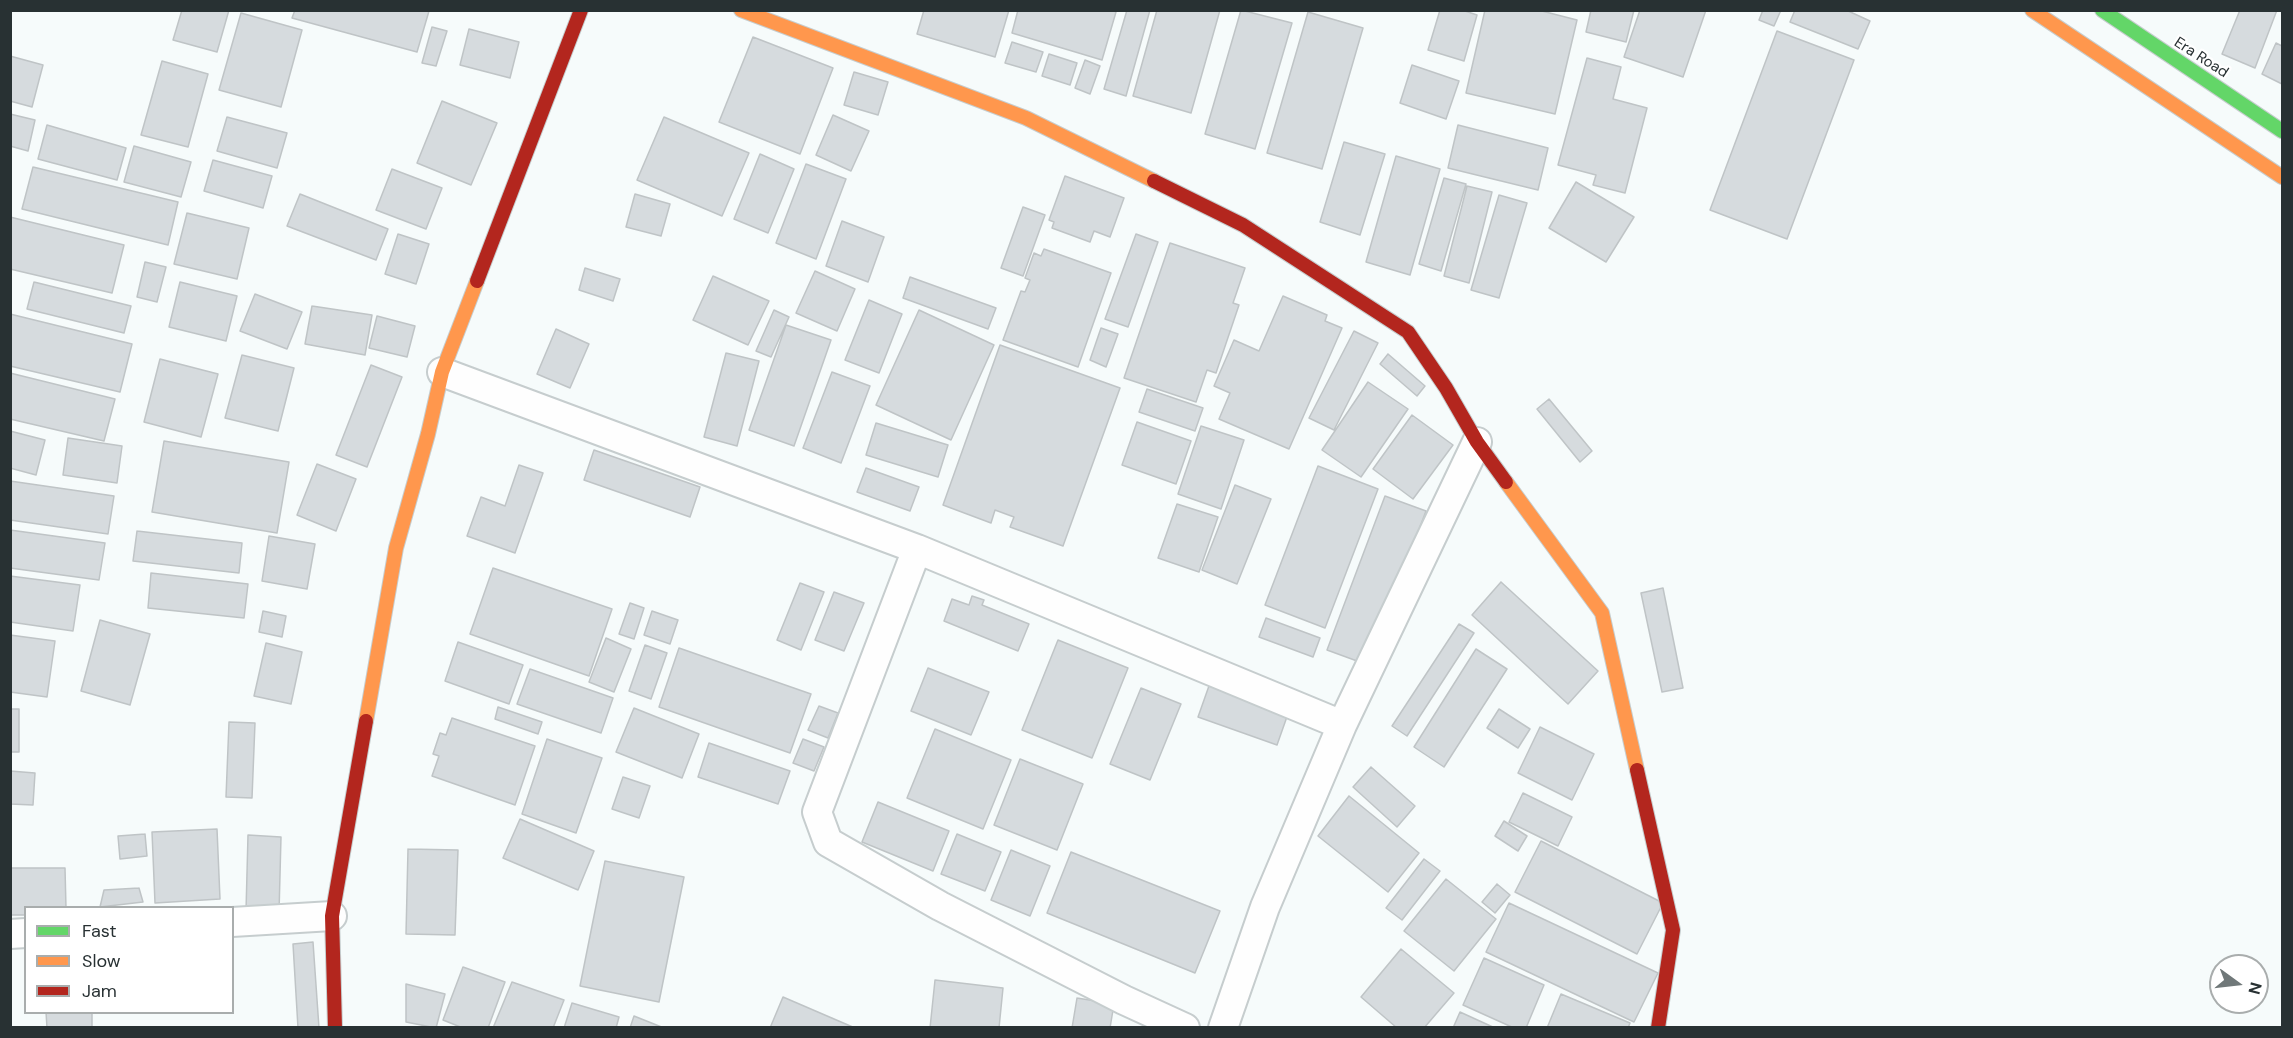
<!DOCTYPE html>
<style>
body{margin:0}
#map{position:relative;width:2293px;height:1038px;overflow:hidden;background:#f6fbfb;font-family:"DM Sans",sans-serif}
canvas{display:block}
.frame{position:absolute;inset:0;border:12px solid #283133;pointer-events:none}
.legend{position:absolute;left:24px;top:906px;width:210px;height:108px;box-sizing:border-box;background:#fff;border:2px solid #a9adad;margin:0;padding:8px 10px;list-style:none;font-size:18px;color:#283133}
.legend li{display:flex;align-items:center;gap:12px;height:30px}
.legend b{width:30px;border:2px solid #a9adad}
.north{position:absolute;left:2209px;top:954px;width:60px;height:60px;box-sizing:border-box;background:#fff;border:2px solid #a9adad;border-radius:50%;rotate:105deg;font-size:16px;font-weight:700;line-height:24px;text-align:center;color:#283133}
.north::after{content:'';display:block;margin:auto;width:21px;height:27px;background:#707879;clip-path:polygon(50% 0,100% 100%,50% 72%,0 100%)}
</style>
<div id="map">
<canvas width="2293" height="1038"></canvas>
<div class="frame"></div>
<ul class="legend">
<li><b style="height:8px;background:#63d668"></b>Fast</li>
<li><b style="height:8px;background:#ff974d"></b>Slow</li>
<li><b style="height:8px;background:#b3261e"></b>Jam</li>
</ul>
<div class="north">N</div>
</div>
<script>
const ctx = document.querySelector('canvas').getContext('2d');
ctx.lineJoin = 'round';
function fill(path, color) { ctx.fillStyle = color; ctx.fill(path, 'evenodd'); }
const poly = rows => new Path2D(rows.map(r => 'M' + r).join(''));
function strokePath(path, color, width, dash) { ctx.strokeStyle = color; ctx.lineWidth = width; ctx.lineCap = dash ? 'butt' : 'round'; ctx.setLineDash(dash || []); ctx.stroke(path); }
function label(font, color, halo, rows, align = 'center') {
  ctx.font = font + ' "DM Sans",sans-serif'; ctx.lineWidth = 4.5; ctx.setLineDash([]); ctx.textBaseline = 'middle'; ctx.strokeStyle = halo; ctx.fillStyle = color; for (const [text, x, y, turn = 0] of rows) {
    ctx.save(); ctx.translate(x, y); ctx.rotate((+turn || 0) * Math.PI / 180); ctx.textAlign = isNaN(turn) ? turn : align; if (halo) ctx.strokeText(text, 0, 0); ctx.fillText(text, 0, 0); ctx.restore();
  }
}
const building = poly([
 [182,10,229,10,217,52,173,40,182,10],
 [295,10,426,10,429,11,417,52,292,18,295,10],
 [924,10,1009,10,995,57,917,34,924,10],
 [1018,10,1112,10,1116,12,1102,60,1012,33,1018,10],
 [1127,10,1150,10,1126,96,1104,89,1127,10],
 [1157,10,1220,10,1191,113,1133,96,1157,10],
 [1241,10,1292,23,1255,149,1205,134,1241,10],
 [1440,10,1462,10,1477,15,1464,61,1428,50,1440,10],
 [1485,10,1538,10,1577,20,1555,114,1466,93,1485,10],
 [1591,10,1634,10,1626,42,1586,32,1591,10],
 [1640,10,1706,10,1683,77,1624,57,1640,10],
 [1763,10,1781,10,1774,26,1759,20,1763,10],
 [1795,10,1846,10,1870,21,1858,49,1790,22,1795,10],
 [2240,10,2277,10,2255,68,2222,54,2240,10],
 [1308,12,1363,28,1322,169,1267,153,1308,12],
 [241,13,302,30,281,107,219,90,241,13],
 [432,27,447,31,436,66,422,63,432,27],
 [469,29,519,42,510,78,460,65,469,29],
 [1777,31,1854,60,1787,239,1710,210,1777,31],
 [753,37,833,68,800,154,719,122,753,37],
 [1012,42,1043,52,1036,72,1005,63,1012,42],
 [2276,43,2282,46,2282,84,2262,74,2276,43],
 [1049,54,1077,63,1070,85,1042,76,1049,54],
 [10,56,43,65,32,107,10,101,10,56],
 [1587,58,1621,67,1613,99,1647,108,1625,193,1593,185,1596,175,1558,165,1587,58],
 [1085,60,1100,66,1090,94,1075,88,1085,60],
 [162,61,208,74,188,147,141,135,162,61],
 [1412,65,1459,81,1446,119,1400,103,1412,65],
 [854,72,888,82,878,115,844,105,854,72],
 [442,101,497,123,471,185,417,163,442,101],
 [10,114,35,120,28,151,10,146,10,114],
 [833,115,869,131,851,171,816,155,833,115],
 [227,117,287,133,277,168,217,151,227,117],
 [664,117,749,153,722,216,637,180,664,117],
 [47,125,126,148,117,180,38,159,47,125],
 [1458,125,1548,148,1538,190,1448,168,1458,125],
 [1344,142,1385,154,1360,235,1320,222,1344,142],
 [134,146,191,162,181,197,124,182,134,146],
 [760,154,794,169,768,233,734,219,760,154],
 [1396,156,1440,169,1410,275,1366,262,1396,156],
 [213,160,272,176,263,208,204,191,213,160],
 [806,164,846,179,816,259,776,243,806,164],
 [33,167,178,202,168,245,22,209,33,167],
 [392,169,442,188,426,229,376,210,392,169],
 [1065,176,1124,198,1110,237,1094,231,1090,242,1052,228,1054,222,1049,220,1065,176],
 [1444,178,1466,184,1441,271,1419,264,1444,178],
 [1576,182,1634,217,1606,262,1549,228,1576,182],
 [1467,186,1492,192,1469,283,1444,276,1467,186],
 [300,194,388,229,376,260,287,226,300,194],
 [635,194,670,204,661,236,626,227,635,194],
 [1499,195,1527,203,1499,298,1471,290,1499,195],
 [1023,207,1045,215,1023,276,1001,268,1023,207],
 [187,213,249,228,237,279,174,264,187,213],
 [10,217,124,245,112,293,10,269,10,217],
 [842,221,884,237,868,282,826,266,842,221],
 [398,234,429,244,416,284,385,274,398,234],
 [1136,234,1158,242,1128,327,1105,319,1136,234],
 [1170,243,1245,268,1233,303,1239,305,1216,373,1207,370,1196,402,1124,378,1170,243],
 [1044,249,1111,273,1078,367,1003,340,1021,291,1025,292,1030,280,1025,278,1034,253,1041,256,1044,249],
 [145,262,166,267,157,302,137,297,145,262],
 [585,268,620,279,613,301,579,290,585,268],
 [815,271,855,289,837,331,796,313,815,271],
 [713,276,769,301,748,345,693,320,713,276],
 [910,277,996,308,988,329,903,298,910,277],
 [34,282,131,306,124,333,27,309,34,282],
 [180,282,237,296,226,341,169,327,180,282],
 [255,294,302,312,287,349,240,331,255,294],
 [1283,296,1327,315,1325,321,1342,328,1289,449,1219,419,1230,393,1214,386,1234,340,1259,351,1283,296],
 [869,300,902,314,879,373,845,360,869,300],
 [312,306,372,315,365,355,305,344,312,306],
 [774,310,789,317,771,357,756,351,774,310],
 [919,310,994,345,951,440,876,405,919,310],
 [10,314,132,344,120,392,10,366,10,314],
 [377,316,415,326,407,357,369,348,377,316],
 [786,325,831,340,794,446,749,430,786,325],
 [1101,328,1118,334,1106,367,1090,360,1101,328],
 [556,329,589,344,570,388,537,374,556,329],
 [1354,331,1378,343,1334,430,1309,418,1354,331],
 [1000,345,1120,388,1063,546,1010,527,1014,517,995,510,991,523,943,505,1000,345],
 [726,353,759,361,737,446,704,437,726,353],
 [1388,354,1425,386,1417,396,1380,364,1388,354],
 [242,355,294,368,278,431,225,418,242,355],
 [160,359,218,374,201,437,144,422,160,359],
 [371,365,402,377,367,467,336,455,371,365],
 [832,372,870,386,841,463,803,448,832,372],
 [10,373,115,399,104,441,10,419,10,373],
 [1368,382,1408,409,1361,477,1322,450,1368,382],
 [1147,389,1203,408,1195,431,1139,412,1147,389],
 [1549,399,1592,451,1580,462,1537,409,1549,399],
 [1412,415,1453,445,1413,499,1373,469,1412,415],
 [1137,422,1191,441,1176,484,1122,465,1137,422],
 [876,423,948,445,938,477,866,455,876,423],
 [1201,426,1244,440,1221,509,1178,494,1201,426],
 [10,431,45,440,36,475,10,468,10,431],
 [68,438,122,446,117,483,63,475,68,438],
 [164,441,289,462,277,533,152,512,164,441],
 [594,450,700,487,690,517,584,480,594,450],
 [317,464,356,479,336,531,297,515,317,464],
 [519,465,543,473,515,553,467,536,481,497,505,506,519,465],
 [1318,466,1378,489,1325,628,1265,605,1318,466],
 [866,468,919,487,910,511,857,492,866,468],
 [10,481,114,496,108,534,10,520,10,481],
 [1235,485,1271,499,1237,584,1202,570,1235,485],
 [1385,496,1426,511,1368,665,1327,650,1385,496],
 [1177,504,1218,517,1199,572,1158,558,1177,504],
 [10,530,105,543,99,580,10,568,10,530],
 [137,531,242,543,239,573,133,561,137,531],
 [269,536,315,544,307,589,262,581,269,536],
 [493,568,612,609,589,676,470,634,493,568],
 [151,573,248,584,244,618,148,608,151,573],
 [10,576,80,585,73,631,10,622,10,576],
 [1501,582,1598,671,1568,704,1472,615,1501,582],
 [800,583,824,592,801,650,777,640,800,583],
 [1663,588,1683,688,1662,692,1641,593,1663,588],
 [834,592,864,603,844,651,815,640,834,592],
 [972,596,984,600,982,605,1029,624,1018,651,944,621,952,599,969,605,972,596],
 [630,603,644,608,634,639,619,634,630,603],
 [263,611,286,616,282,637,259,632,263,611],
 [652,611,678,620,670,644,644,635,652,611],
 [1266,618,1320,638,1313,657,1259,637,1266,618],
 [100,620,150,634,130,705,81,691,100,620],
 [1459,624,1474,633,1407,736,1392,726,1459,624],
 [10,635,55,641,47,697,10,692,10,635],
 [606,638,631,649,614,692,589,682,606,638],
 [1058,640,1128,668,1092,758,1022,730,1058,640],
 [458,642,523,665,509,704,445,681,458,642],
 [266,643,302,652,291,704,254,696,266,643],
 [645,645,667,653,651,699,629,691,645,645],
 [679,648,811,694,790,753,659,707,679,648],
 [1476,649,1507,669,1444,767,1414,747,1476,649],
 [928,668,989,692,971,735,911,711,928,668],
 [530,669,613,698,601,733,517,704,530,669],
 [1210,683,1289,711,1277,745,1198,717,1210,683],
 [1141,688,1181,704,1150,780,1110,764,1141,688],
 [819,706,838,713,828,738,808,730,819,706],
 [498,707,542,722,538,734,495,719,498,707],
 [634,708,699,734,682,778,616,752,634,708],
 [10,709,19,709,19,752,10,752,10,709],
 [1499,709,1530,729,1518,748,1487,728,1499,709],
 [452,718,535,746,515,805,432,776,439,756,433,754,440,733,446,735,452,718],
 [229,722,255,723,252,798,226,797,229,722],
 [1540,727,1594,754,1572,800,1518,773,1540,727],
 [935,729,1011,760,983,829,907,798,935,729],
 [547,739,602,758,576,833,522,814,547,739],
 [803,739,824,747,814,771,793,763,803,739],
 [709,743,790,771,778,804,698,777,709,743],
 [1020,759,1083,784,1057,850,994,825,1020,759],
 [1371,767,1415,806,1397,827,1353,787,1371,767],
 [10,771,35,773,33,805,10,804,10,771],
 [623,777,650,786,639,818,612,809,623,777],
 [1523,793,1572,817,1558,846,1509,822,1523,793],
 [1349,796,1419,853,1388,892,1318,836,1349,796],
 [878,802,949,831,933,871,862,842,878,802],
 [520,819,594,851,578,890,503,858,520,819],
 [1504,821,1527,836,1518,851,1495,836,1504,821],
 [217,829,220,899,155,903,152,832,217,829],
 [145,834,147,856,120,859,118,836,145,834],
 [957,834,1001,852,985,891,941,874,957,834],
 [248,835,281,837,279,913,246,911,248,835],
 [1541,841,1663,903,1637,954,1515,892,1541,841],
 [408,849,458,850,455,935,406,934,408,849],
 [1011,850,1050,866,1030,916,991,900,1011,850],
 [1071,852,1220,911,1195,973,1047,913,1071,852],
 [1424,859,1440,871,1402,920,1386,908,1424,859],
 [605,861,684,877,659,1002,580,986,605,861],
 [10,868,65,868,66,908,26,908,26,915,10,915,10,868],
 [1446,879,1496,919,1454,971,1404,931,1446,879],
 [1497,884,1510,895,1495,913,1482,902,1497,884],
 [139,888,143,902,100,907,104,890,139,888],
 [1509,903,1658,973,1634,1022,1486,952,1509,903],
 [313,942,319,1028,298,1028,293,944,313,942],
 [1401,949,1454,993,1424,1028,1397,1028,1361,997,1401,949],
 [1484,958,1544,985,1526,1028,1514,1028,1463,1005,1484,958],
 [463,967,505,982,488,1028,463,1028,443,1020,463,967],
 [935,980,1003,988,999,1028,930,1028,935,980],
 [512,982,564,1000,553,1028,493,1028,512,982],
 [406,984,445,994,436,1028,406,1022,406,984],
 [1561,994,1630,1023,1628,1028,1547,1028,1561,994],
 [783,997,855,1028,770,1028,783,997],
 [1077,998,1114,1004,1110,1028,1072,1028,1077,998],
 [572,1003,619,1017,616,1028,564,1028,572,1003],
 [46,1012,92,1012,92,1028,47,1028,46,1012],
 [1460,1012,1495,1028,1453,1028,1460,1012],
 [634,1016,664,1028,630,1028,634,1016]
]);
const street = poly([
 [442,372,917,549,1342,725],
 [917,549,817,812,828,842,940,906,1124,1000,1185,1028],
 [232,922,332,916],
 [10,934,26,933],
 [1223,1028,1265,907,1342,725,1477,442]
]);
const fast = poly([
 [2102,10,2282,131]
]);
const slow = poly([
 [741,10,1026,118,1154,181],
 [2032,10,2282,177],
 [1506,482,1602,613,1637,770],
 [366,721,396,548,428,434,442,372,477,281]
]);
const jam = poly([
 [1154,181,1243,225,1408,332,1446,388,1477,442,1506,482],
 [477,281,581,10],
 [1637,770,1673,930,1658,1028],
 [335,1028,332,916,366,721]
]);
const streetNames = [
 ["Era Road",2201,58,33]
];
fill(building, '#d6dbde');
strokePath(building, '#bfc4c6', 1.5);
strokePath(street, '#c6cdce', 32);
strokePath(fast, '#c6cdce', 16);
strokePath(slow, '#c6cdce', 16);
strokePath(jam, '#c6cdce', 16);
strokePath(street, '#fefefe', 28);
strokePath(fast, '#63d668', 14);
strokePath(slow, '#ff974d', 14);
strokePath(jam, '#b3261e', 14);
label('15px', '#283133', '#fff', streetNames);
</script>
